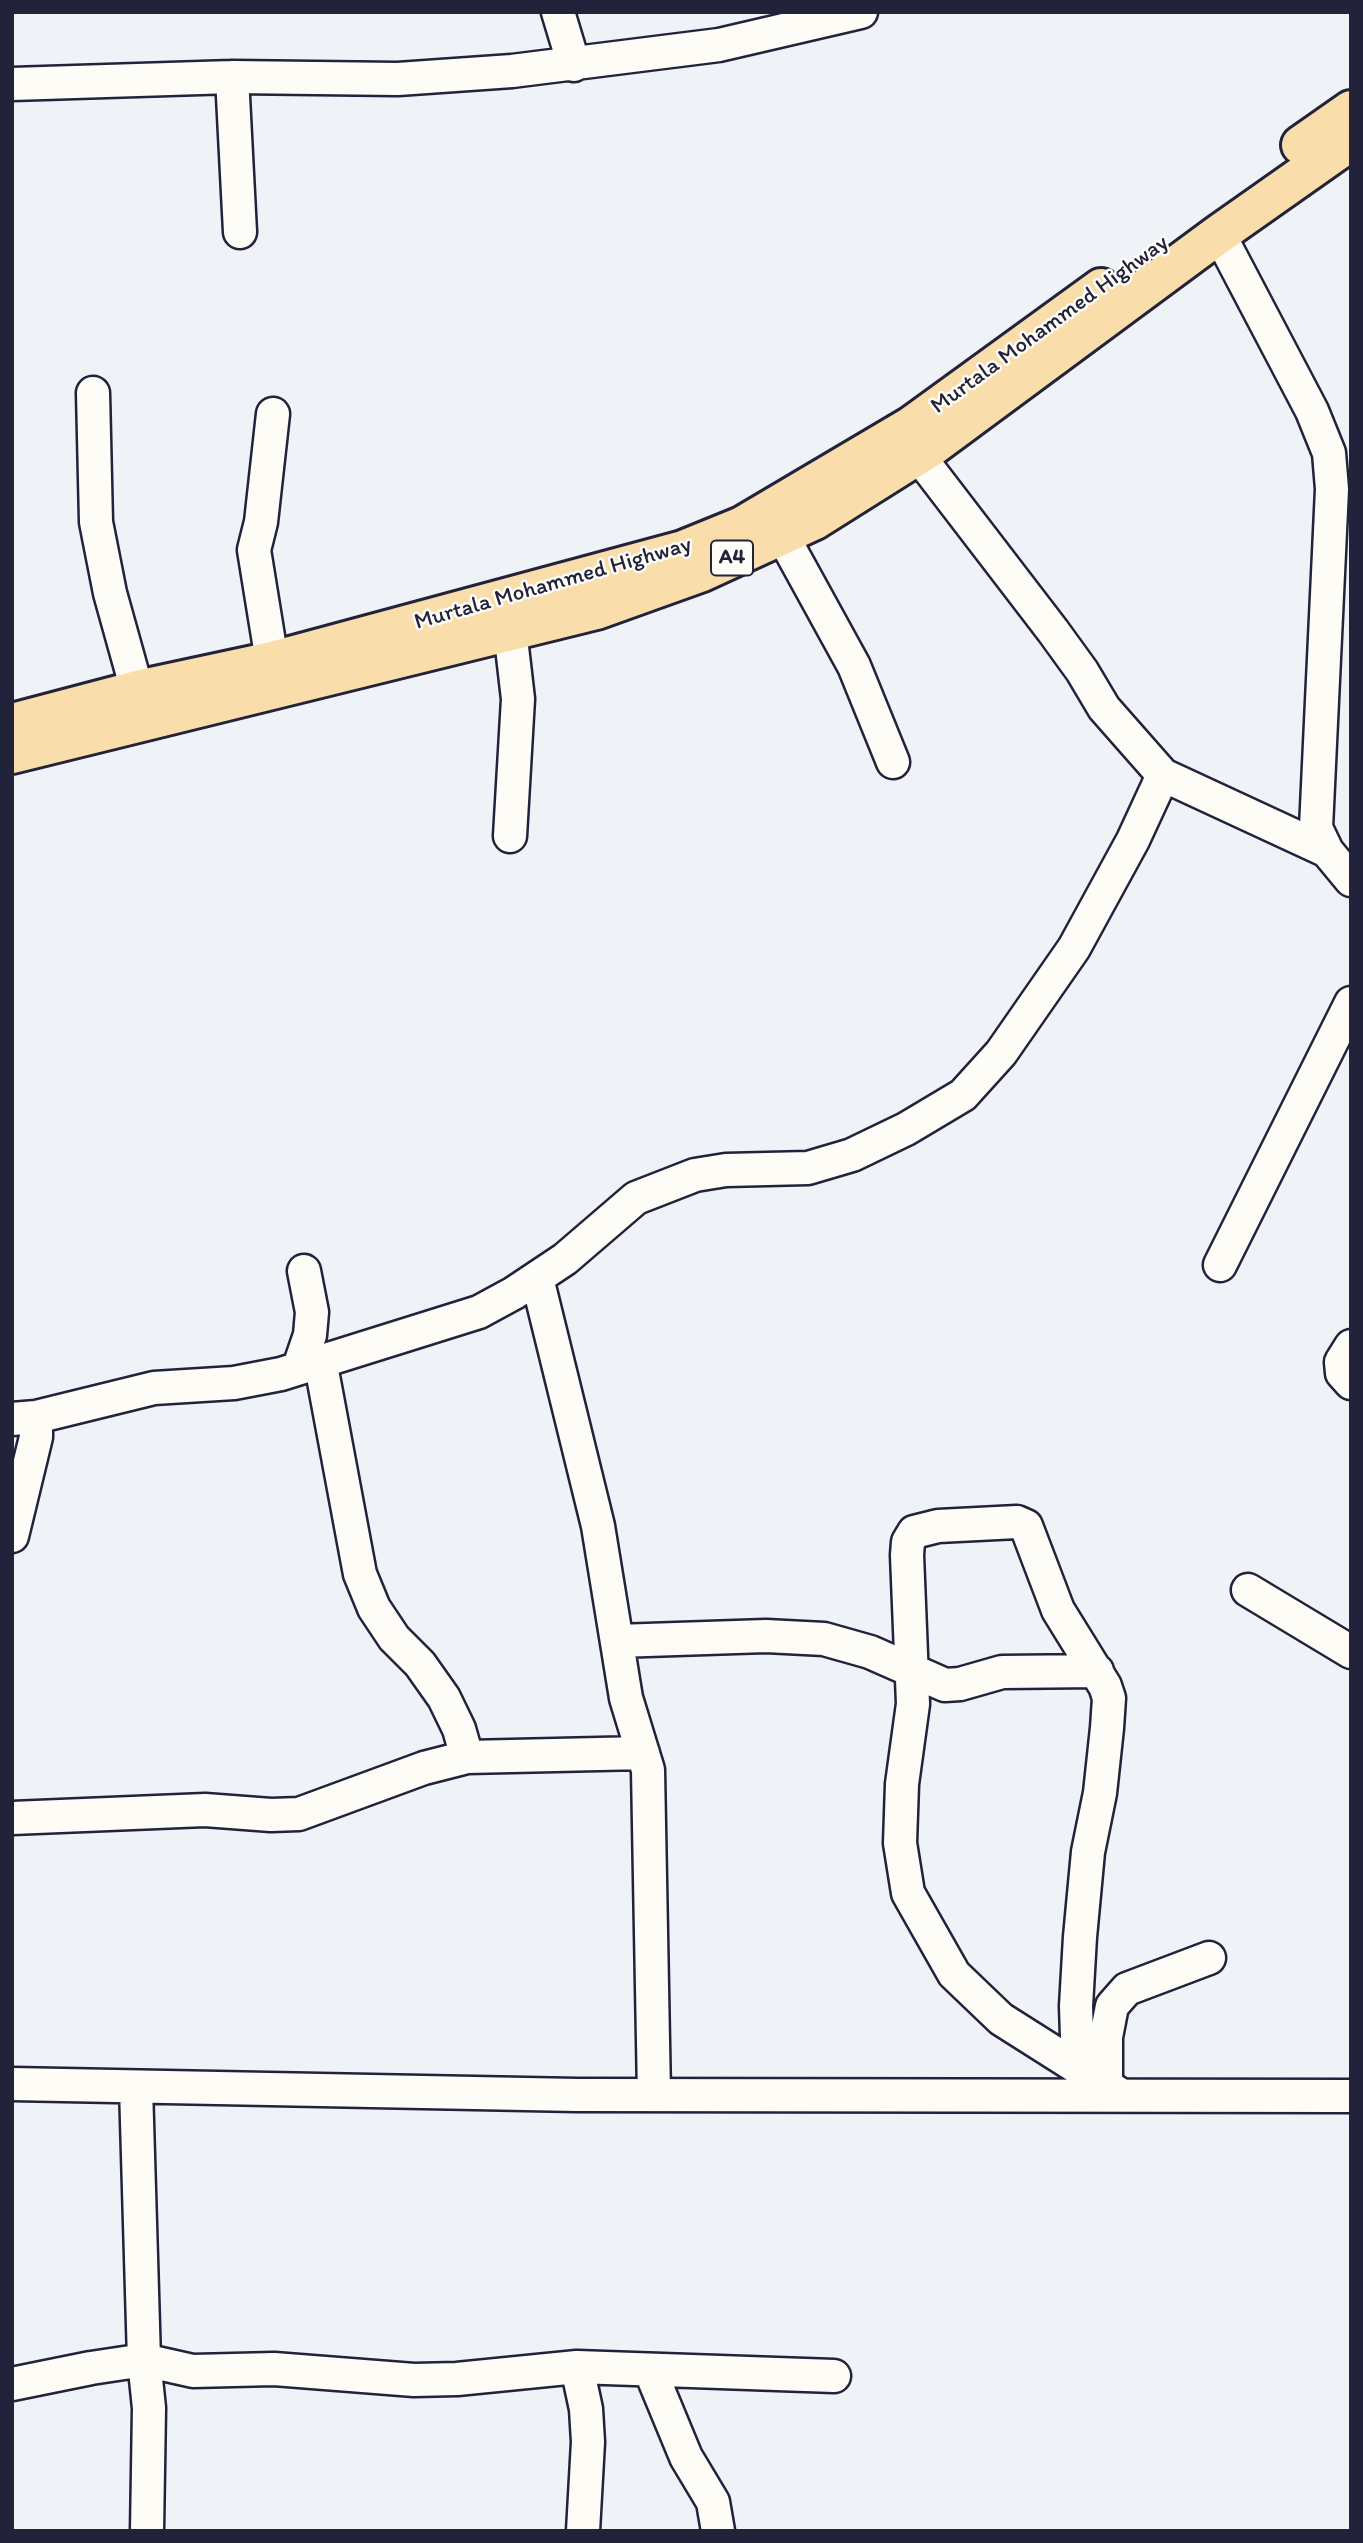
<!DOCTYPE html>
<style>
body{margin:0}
#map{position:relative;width:1363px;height:2543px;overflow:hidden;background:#eff2f7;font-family:Itim,sans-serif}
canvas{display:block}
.frame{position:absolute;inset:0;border:14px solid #22223b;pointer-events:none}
</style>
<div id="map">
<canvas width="1363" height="2543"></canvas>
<div class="frame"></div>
</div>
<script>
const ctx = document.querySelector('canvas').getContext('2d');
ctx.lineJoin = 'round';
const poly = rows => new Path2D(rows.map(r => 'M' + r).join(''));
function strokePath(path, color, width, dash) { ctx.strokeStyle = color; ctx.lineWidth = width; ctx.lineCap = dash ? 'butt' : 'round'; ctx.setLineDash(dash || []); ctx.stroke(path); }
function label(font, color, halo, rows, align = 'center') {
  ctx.font = font + ' Itim,sans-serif'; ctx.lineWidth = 5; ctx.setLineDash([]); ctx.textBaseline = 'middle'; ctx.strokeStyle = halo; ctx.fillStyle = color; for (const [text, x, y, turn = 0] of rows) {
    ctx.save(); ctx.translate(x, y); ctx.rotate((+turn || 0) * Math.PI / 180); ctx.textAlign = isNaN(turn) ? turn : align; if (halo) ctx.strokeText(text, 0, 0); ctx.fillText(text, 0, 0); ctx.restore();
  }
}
const minor = poly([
 [558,12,574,65],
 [232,77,240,232],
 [12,84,232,77,398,79,512,71,719,45,861,12],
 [1219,234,1312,411,1329,453,1332,489,1316,828,1327,851,1351,880],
 [93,393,96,522,110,593,137,690],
 [918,455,1053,631,1082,671,1104,708,1163,775,1327,851],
 [782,535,854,666,893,762],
 [510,630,518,699,510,836],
 [272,661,254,550,261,522,273,414],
 [1220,1265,1351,1003],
 [537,1278,598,1526,626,1698,648,1770,654,2095],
 [1351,1346,1341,1362,1342,1373,1351,1383],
 [320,1360,360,1574,374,1608,394,1638,420,1664,444,1698,459,1729,467,1757],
 [299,1367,310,1335,312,1312,304,1271],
 [36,1417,154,1388,234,1383,281,1374,479,1312,514,1293,565,1259,636,1198,695,1175,726,1170,808,1168,852,1155,906,1129,963,1095,1001,1053,1074,948,1133,840,1163,775],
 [12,1419,36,1417,36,1437,12,1536],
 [1248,1590,1351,1652],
 [617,1641,766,1636,824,1639,870,1652,945,1685,960,1684,1002,1672,1097,1671],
 [12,1818,205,1810,271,1815,299,1814,424,1768,467,1757,643,1753],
 [1078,2068,1076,2006,1080,1937,1088,1852,1100,1793,1107,1728,1109,1698,1105,1686,1058,1610,1026,1526,1017,1522,938,1526,914,1532,908,1542,907,1555,913,1704,902,1784,900,1843,908,1893,954,1974,1001,2019,1121,2095],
 [12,2084,577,2095,1351,2096],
 [1106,2086,1106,2037,1112,2006,1127,1989,1209,1958],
 [136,2087,144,2360,149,2408,147,2531],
 [577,2367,586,2409,588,2442,583,2531],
 [650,2370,686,2457,713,2502,718,2531],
 [12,2384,91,2368,144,2360,193,2371,274,2369,414,2380,457,2379,577,2367,834,2376]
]);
const highway = poly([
 [1301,145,1351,110],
 [12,723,137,690,272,661,683,550,742,526,911,426,1101,288],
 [12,754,596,610,702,572,815,520,931,447,1219,234,1351,141]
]);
const shields = [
 [732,558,42]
];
const shieldNames = [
 ["A4",732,558]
];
const streetNames = [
 ["Murtala Mohammed Highway",1050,325,-36],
 ["Murtala Mohammed Highway",553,584,-16]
];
strokePath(minor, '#22223b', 37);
strokePath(highway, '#22223b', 44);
strokePath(minor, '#fdfcf7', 32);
strokePath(highway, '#f9deab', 38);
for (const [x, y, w] of shields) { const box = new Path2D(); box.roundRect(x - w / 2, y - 17.5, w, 35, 5); ctx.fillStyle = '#fdfcf7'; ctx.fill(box); strokePath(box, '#22223b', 2); }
label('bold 21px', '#22223b', null, shieldNames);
label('23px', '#22223b', '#fdfcf7', streetNames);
</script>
